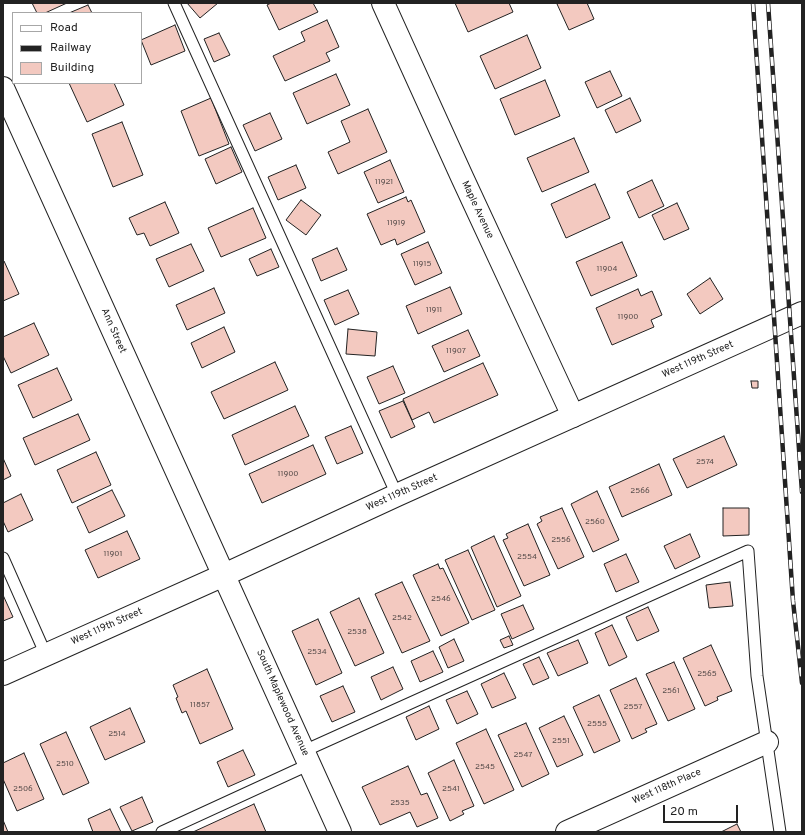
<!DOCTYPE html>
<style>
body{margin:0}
#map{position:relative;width:805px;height:835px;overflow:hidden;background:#fff;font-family:Overpass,sans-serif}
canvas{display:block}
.frame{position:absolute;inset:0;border:4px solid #222;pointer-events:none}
.legend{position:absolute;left:12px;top:12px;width:130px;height:72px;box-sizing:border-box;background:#fff;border:1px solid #a7a7a7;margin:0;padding:5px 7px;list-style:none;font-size:12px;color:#222}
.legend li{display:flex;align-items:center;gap:8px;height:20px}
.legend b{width:20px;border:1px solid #a7a7a7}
.scale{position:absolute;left:663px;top:805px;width:75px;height:18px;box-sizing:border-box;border:2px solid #222;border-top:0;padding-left:5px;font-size:12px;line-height:14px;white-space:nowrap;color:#222;-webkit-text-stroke:3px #fff;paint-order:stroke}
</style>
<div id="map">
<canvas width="805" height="835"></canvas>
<div class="frame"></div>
<ul class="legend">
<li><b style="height:5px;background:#fff"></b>Road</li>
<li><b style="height:5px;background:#222"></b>Railway</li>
<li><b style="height:11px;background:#f3c9c0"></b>Building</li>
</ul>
<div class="scale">20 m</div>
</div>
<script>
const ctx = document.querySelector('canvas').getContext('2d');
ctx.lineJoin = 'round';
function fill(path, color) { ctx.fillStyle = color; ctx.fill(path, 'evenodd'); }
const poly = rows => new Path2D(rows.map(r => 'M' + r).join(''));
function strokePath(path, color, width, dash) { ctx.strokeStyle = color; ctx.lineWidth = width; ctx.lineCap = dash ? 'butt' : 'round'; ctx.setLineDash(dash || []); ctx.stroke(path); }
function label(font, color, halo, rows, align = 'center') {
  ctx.font = font + ' Overpass,sans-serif'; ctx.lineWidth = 3; ctx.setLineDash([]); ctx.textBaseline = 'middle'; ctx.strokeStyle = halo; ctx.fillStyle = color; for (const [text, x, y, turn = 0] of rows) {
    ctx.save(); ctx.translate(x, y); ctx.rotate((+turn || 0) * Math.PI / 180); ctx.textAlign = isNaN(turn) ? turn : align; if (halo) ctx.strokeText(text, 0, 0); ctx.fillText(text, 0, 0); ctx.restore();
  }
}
const building = poly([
 [32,3,67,3,45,13,37,13,32,3],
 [187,3,218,3,200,18,187,3],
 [271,3,313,3,318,12,279,30,267,5,271,3],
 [455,3,509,3,513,12,468,32,455,3],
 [560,3,587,3,594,19,569,30,557,4,560,3],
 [88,5,92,13,69,13,88,5],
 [327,20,339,47,326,53,330,61,285,81,273,56,305,41,301,32,327,20],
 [175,25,185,51,151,65,141,40,175,25],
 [219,33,230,55,214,62,204,39,219,33],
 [527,35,541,68,495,89,480,56,527,35],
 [610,71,622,96,597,108,585,82,610,71],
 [336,74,350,105,307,124,293,93,336,74],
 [545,80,560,116,515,135,500,99,545,80],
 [69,83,114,83,124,105,87,122,69,83],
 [211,98,229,144,199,156,181,111,211,98],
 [630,98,641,121,616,133,605,110,630,98],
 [368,109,387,152,338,174,328,152,350,142,341,121,368,109],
 [270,113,282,139,255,151,243,125,270,113],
 [122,122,143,175,113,187,92,134,122,122],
 [574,138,589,172,542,192,527,158,574,138],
 [231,147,242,172,216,184,205,159,231,147],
 [390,160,404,192,378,203,364,172,390,160],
 [296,165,306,188,278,200,268,177,296,165],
 [652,180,664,206,639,218,627,192,652,180],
 [595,184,610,218,566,238,551,204,595,184],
 [406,197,408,202,411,200,425,232,397,245,395,239,381,245,367,214,406,197],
 [301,200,321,215,306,235,286,220,301,200],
 [165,202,179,233,150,246,144,233,137,235,129,218,165,202],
 [677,203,689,229,664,240,652,215,677,203],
 [253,208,266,238,221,257,208,228,253,208],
 [428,242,442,273,415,285,401,254,428,242],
 [622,242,637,276,591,296,576,262,622,242],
 [191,244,204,271,169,287,156,259,191,244],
 [337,248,347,270,321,281,312,259,337,248],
 [271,249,279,267,257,276,249,259,271,249],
 [3,261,4,261,19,294,3,301,3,261],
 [710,278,723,299,700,314,687,294,710,278],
 [450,287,462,314,418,334,406,306,450,287],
 [214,288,225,313,187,330,176,305,214,288],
 [638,289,641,296,652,291,662,315,651,320,654,327,612,345,596,308,638,289],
 [348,290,359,314,335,325,324,300,348,290],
 [34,323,49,355,11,373,3,356,3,337,34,323],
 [224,327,235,352,202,368,191,343,224,327],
 [348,329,377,332,375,356,346,354,348,329],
 [468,330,480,356,444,372,432,346,468,330],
 [275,362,288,390,224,419,211,392,275,362],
 [483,363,498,395,434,423,429,412,412,420,403,399,483,363],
 [393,366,405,393,379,404,367,377,393,366],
 [57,368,72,400,33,418,18,385,57,368],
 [751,381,758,381,758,388,752,388,751,381],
 [403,401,415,427,391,438,379,411,403,401],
 [295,406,309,436,245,465,232,435,295,406],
 [78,414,90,440,35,465,23,438,78,414],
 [351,426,363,453,337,464,325,437,351,426],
 [724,436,737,465,687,488,673,459,724,436],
 [313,445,326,474,262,503,249,474,313,445],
 [96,452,111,485,72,503,57,470,96,452],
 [3,458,11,476,3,480,3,458],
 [659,464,672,495,622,517,609,487,659,464],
 [112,490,125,516,89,533,77,507,112,490],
 [597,491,619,540,593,552,571,504,597,491],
 [21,494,33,520,8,532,3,521,3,503,21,494],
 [562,508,584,557,558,569,537,524,542,521,540,517,562,508],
 [723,508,749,508,749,535,723,536,723,508],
 [528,524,550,575,524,586,503,540,508,538,506,534,528,524],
 [127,531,140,559,98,578,85,550,127,531],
 [690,534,700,557,675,569,664,546,690,534],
 [494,536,521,596,497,607,471,547,494,536],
 [468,550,495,610,472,620,445,560,468,550],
 [626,554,639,582,616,592,604,564,626,554],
 [438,564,440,569,443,568,469,623,441,636,413,575,438,564],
 [402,582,430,641,402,653,375,594,402,582],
 [730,582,733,606,709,608,706,585,730,582],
 [3,595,13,617,3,621,3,595],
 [359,598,384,653,355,666,330,612,359,598],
 [523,605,534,629,512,639,501,614,523,605],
 [648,607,659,631,637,641,626,617,648,607],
 [318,619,342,673,316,685,292,631,318,619],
 [612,625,627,657,609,666,595,633,612,625],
 [509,636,513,645,504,648,500,640,509,636],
 [454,639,464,661,448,668,439,647,454,639],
 [578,640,588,663,558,676,547,653,578,640],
 [711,645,732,691,717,697,718,700,705,706,683,658,711,645],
 [433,651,443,672,420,682,411,661,433,651],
 [539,657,549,678,533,685,523,664,539,657],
 [674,662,695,709,668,721,646,674,674,662],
 [393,667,403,689,381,700,371,677,393,667],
 [207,669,233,729,200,744,186,711,182,713,176,698,178,697,173,685,207,669],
 [504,673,516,698,492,708,481,684,504,673],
 [636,678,657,724,645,729,647,732,632,739,610,690,636,678],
 [343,686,355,712,332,722,320,696,343,686],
 [467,691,478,714,457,724,446,700,467,691],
 [599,695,620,741,594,753,573,707,599,695],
 [429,706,439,729,416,740,406,717,429,706],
 [130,708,145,742,105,760,90,727,130,708],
 [564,716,583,755,557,767,539,728,564,716],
 [526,723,549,774,522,787,498,735,526,723],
 [486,729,514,790,484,804,456,743,486,729],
 [66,732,89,783,63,795,40,744,66,732],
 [243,750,255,775,228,787,217,762,243,750],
 [24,753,44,799,17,811,3,779,3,763,24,753],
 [454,760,474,806,462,811,464,814,450,821,428,773,454,760],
 [408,766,421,795,427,793,438,818,417,827,410,812,380,825,362,787,408,766],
 [142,797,153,822,132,831,120,807,142,797],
 [254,804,266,832,193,832,254,804],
 [110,809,121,832,93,832,88,819,110,809],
 [3,820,8,832,3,832,3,820],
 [737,824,741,832,721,832,737,824]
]);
const service = poly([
 [174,3,397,495],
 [3,558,46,655],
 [304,751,748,551,757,676,780,832],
 [162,832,310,764]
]);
const minor = poly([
 [383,3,462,177,573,416],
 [3,88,340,832],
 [567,832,767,742]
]);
const tertiary = poly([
 [3,674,224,575,397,495,802,313]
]);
const rail = poly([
 [753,3,793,601,802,683],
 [768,3,802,492]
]);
const numberNames = [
 ["11921",384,182],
 ["11919",396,223],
 ["11915",422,264],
 ["11904",607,269],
 ["11911",434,310],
 ["11900",628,317],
 ["11907",456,351],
 ["2574",705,462],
 ["11900",288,474],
 ["2566",640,491],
 ["2560",595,522],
 ["2556",561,540],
 ["11901",113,554],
 ["2554",527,557],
 ["2546",441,599],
 ["2542",402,618],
 ["2538",357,632],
 ["2534",317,652],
 ["2565",707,674],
 ["2561",671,691],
 ["11857",200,705],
 ["2557",633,707],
 ["2555",597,724],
 ["2514",117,734],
 ["2551",561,741],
 ["2547",523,755],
 ["2510",65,764],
 ["2545",485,767],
 ["2506",23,789],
 ["2541",451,789],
 ["2535",400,803]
];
const streetNames = [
 ["Maple Avenue",477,210,65],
 ["Ann Street",113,331,66],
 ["West 119th Street",698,360,-24],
 ["West 119th Street",402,493,-24],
 ["West 119th Street",107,627,-24],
 ["South Maplewood Avenue",282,703,66],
 ["West 118th Place",667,787,-24]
];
fill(building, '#f3c9c0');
strokePath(building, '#222', 1);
strokePath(service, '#222', 13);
strokePath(minor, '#222', 24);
strokePath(tertiary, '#222', 24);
strokePath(service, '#fff', 11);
strokePath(minor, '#fff', 22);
strokePath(tertiary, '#fff', 22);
strokePath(rail, '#222', 4.5);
strokePath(rail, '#fff', 3, [9]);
label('8px', '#564c4a', null, numberNames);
label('10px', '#222', '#fff', streetNames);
</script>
